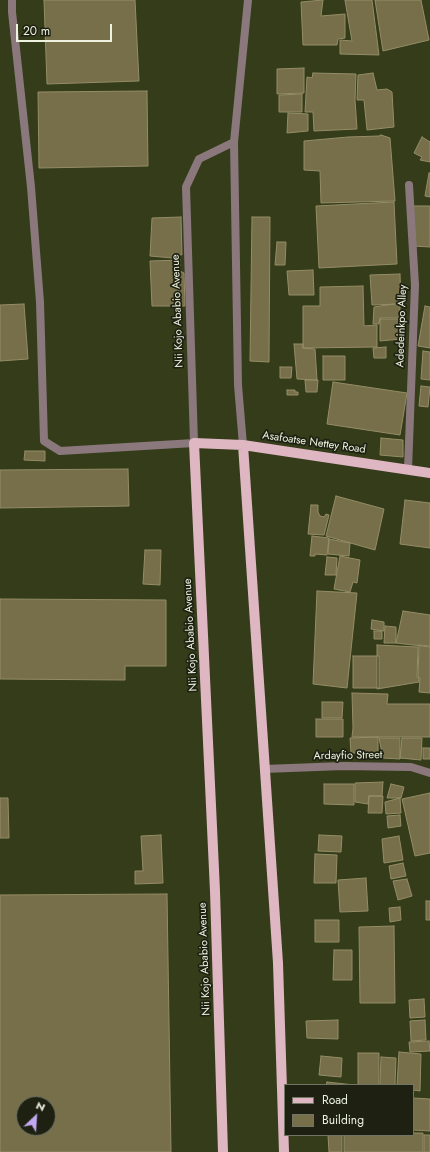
<!DOCTYPE html>
<style>
body{margin:0}
#map{position:relative;width:430px;height:1152px;overflow:hidden;background:#353c1a;font-family:Jost,sans-serif}
canvas{display:block}
.legend{position:absolute;left:284px;top:1084px;width:130px;height:52px;box-sizing:border-box;background:#1e2112;border:1px solid #717564;margin:0;padding:5px 7px;list-style:none;font-size:12px;color:#edf3df}
.legend li{display:flex;align-items:center;gap:8px;height:20px}
.legend b{width:20px;border:1px solid #717564}
.north{position:absolute;left:16px;top:1096px;width:40px;height:40px;box-sizing:border-box;background:#1e2112;border:1px solid #717564;border-radius:50%;rotate:25deg;font-size:11px;font-weight:700;line-height:16px;text-align:center;color:#edf3df}
.north::after{content:'';display:block;margin:auto;width:14px;height:18px;background:#c1a8f3;clip-path:polygon(50% 0,100% 100%,50% 72%,0 100%)}
.scale{position:absolute;left:16px;top:24px;width:96px;height:18px;box-sizing:border-box;border:2px solid #edf3df;border-top:0;padding-left:5px;font-size:12px;line-height:14px;white-space:nowrap;color:#edf3df;-webkit-text-stroke:3px #1e2112;paint-order:stroke}
</style>
<div id="map">
<canvas width="430" height="1152"></canvas>
<ul class="legend">
<li><b style="height:5px;background:#deb7c2"></b>Road</li>
<li><b style="height:11px;background:#766f4a"></b>Building</li>
</ul>
<div class="north">N</div>
<div class="scale">20 m</div>
</div>
<script>
const ctx = document.querySelector('canvas').getContext('2d');
ctx.lineJoin = 'round';
function fill(path, color) { ctx.fillStyle = color; ctx.fill(path, 'evenodd'); }
const poly = rows => new Path2D(rows.map(r => 'M' + r).join(''));
function strokePath(path, color, width, dash) { ctx.strokeStyle = color; ctx.lineWidth = width; ctx.lineCap = dash ? 'butt' : 'round'; ctx.setLineDash(dash || []); ctx.stroke(path); }
function label(font, color, halo, rows, align = 'center') {
  ctx.font = font + ' Jost,sans-serif'; ctx.lineWidth = 3.5; ctx.setLineDash([]); ctx.textBaseline = 'middle'; ctx.strokeStyle = halo; ctx.fillStyle = color; for (const [text, x, y, turn = 0] of rows) {
    ctx.save(); ctx.translate(x, y); ctx.rotate((+turn || 0) * Math.PI / 180); ctx.textAlign = isNaN(turn) ? turn : align; if (halo) ctx.strokeText(text, 0, 0); ctx.fillText(text, 0, 0); ctx.restore();
  }
}
const building = poly([
 [44,0,135,0,139,81,47,84,44,0],
 [323,0,321,16,345,14,345,38,338,39,337,45,303,45,301,2,323,0],
 [345,0,372,0,379,55,340,54,340,40,352,41,345,0],
 [375,0,421,0,429,40,383,51,375,0],
 [304,68,304,93,277,94,277,69,304,68],
 [313,73,356,74,355,100,357,129,314,131,313,112,305,112,307,77,312,78,313,73],
 [373,73,377,90,387,89,392,92,394,127,367,130,364,100,357,100,358,75,373,73],
 [147,91,148,166,39,168,38,92,147,91],
 [302,94,302,112,279,112,279,95,302,94],
 [288,113,308,114,308,131,287,133,288,113],
 [381,135,390,138,395,201,321,203,320,171,304,170,304,141,348,137,379,136,381,135],
 [422,137,430,142,430,162,420,160,422,157,414,153,422,137],
 [429,173,430,173,430,197,425,196,429,173],
 [394,202,397,264,319,268,316,206,394,202],
 [413,206,430,206,430,247,413,246,413,206],
 [181,217,182,255,172,254,173,258,150,256,152,218,181,217],
 [252,217,270,217,269,362,250,361,252,217],
 [277,242,286,242,285,265,275,265,277,242],
 [180,260,180,271,184,273,185,306,152,306,150,261,180,260],
 [313,270,314,295,289,295,287,271,313,270],
 [400,274,401,304,372,305,370,275,400,274],
 [363,286,364,326,377,325,377,347,303,348,303,306,320,306,320,287,363,286],
 [400,303,400,318,380,318,379,324,373,324,374,307,400,303],
 [24,304,28,359,0,361,0,305,24,304],
 [425,306,430,307,430,348,418,346,425,306],
 [380,319,401,319,401,339,380,341,380,319],
 [294,344,303,344,303,348,315,349,317,380,297,379,294,344],
 [386,347,386,358,374,358,373,348,386,347],
 [423,351,430,352,430,380,421,379,423,351],
 [323,356,345,356,345,380,323,380,323,356],
 [280,367,292,367,291,378,280,378,280,367],
 [305,380,318,380,317,392,306,392,305,380],
 [333,382,407,393,400,435,327,424,333,382],
 [421,386,430,387,428,407,419,406,421,386],
 [287,390,295,390,295,392,298,392,298,395,287,395,287,390],
 [381,438,403,440,403,457,380,455,381,438],
 [25,451,45,451,45,461,24,460,25,451],
 [128,469,129,506,0,508,0,470,128,469],
 [336,496,384,509,375,550,326,536,336,496],
 [405,500,430,503,430,548,400,544,405,500],
 [311,505,318,505,318,512,320,516,324,517,326,514,329,515,324,535,308,534,311,505],
 [312,536,329,538,327,555,315,554,315,556,310,556,312,536],
 [329,539,350,543,349,556,328,554,329,539],
 [145,550,161,550,160,585,143,584,145,550],
 [340,556,360,560,357,583,353,582,350,592,334,589,340,556],
 [327,557,337,558,336,575,325,575,327,557],
 [317,591,357,593,347,688,313,684,317,591],
 [0,599,166,600,166,666,125,666,125,680,0,679,0,599],
 [403,611,430,615,430,647,396,643,403,611],
 [372,620,384,622,384,631,371,629,372,620],
 [385,626,396,627,396,643,384,643,385,626],
 [374,631,382,631,382,639,374,639,374,631],
 [377,645,418,647,417,677,419,678,419,682,377,689,377,645],
 [419,645,430,646,430,693,419,692,420,678,418,677,419,645],
 [353,656,379,656,379,688,353,688,353,656],
 [352,693,388,694,387,704,430,704,430,737,352,737,353,728,352,693],
 [322,702,343,702,342,718,322,718,322,702],
 [316,719,343,719,343,737,316,737,316,719],
 [378,737,378,753,351,753,350,738,378,737],
 [379,738,400,738,400,759,383,758,379,738],
 [402,738,422,738,421,760,400,758,402,738],
 [423,748,430,748,430,759,423,759,423,748],
 [383,782,382,796,369,796,368,804,355,802,355,783,383,782],
 [324,784,354,784,354,805,324,804,324,784],
 [391,784,404,787,401,798,387,798,391,784],
 [430,793,430,853,415,856,402,799,430,793],
 [369,796,383,796,382,813,368,813,369,796],
 [0,798,8,798,9,838,0,838,0,798],
 [400,798,401,813,386,814,385,802,400,798],
 [400,815,401,826,388,828,387,816,400,815],
 [161,835,163,883,135,884,135,871,143,871,141,836,161,835],
 [319,835,342,836,341,852,318,851,319,835],
 [399,836,403,860,384,863,382,839,399,836],
 [315,854,337,855,336,883,314,883,315,854],
 [403,863,406,876,391,879,389,866,403,863],
 [366,878,368,911,340,912,338,880,366,878],
 [407,879,412,896,398,900,393,881,407,879],
 [167,894,171,1152,0,1152,0,895,167,894],
 [24,1104,48,1104,48,1128,24,1128,24,1104],
 [426,901,430,901,430,920,426,920,426,901],
 [400,907,401,920,390,922,389,908,400,907],
 [315,920,339,920,339,942,315,942,315,920],
 [394,926,395,1003,360,1003,359,927,394,926],
 [334,950,352,950,352,980,333,980,334,950],
 [424,999,425,1017,410,1018,409,1000,424,999],
 [338,1020,338,1039,307,1038,306,1021,338,1020],
 [425,1020,426,1040,411,1041,410,1021,425,1020],
 [429,1041,430,1051,410,1052,409,1042,429,1041],
 [399,1052,421,1054,420,1091,413,1090,413,1085,397,1085,399,1052],
 [358,1053,379,1053,379,1085,358,1085,358,1053],
 [321,1056,342,1058,341,1077,319,1075,321,1056],
 [381,1057,396,1058,395,1085,380,1085,381,1057],
 [327,1082,354,1085,355,1085,326,1085,327,1082],
 [413,1098,430,1099,430,1131,413,1130,413,1098],
 [413,1133,423,1133,423,1152,344,1152,344,1135,413,1135,413,1133],
 [328,1135,342,1135,342,1152,329,1152,328,1135],
 [424,1135,430,1135,430,1152,424,1152,424,1135]
]);
const lane = poly([
 [12,0,12,12,31,187,40,302,44,441,60,451,194,443]
]);
const street = poly([
 [194,443,186,187,199,159,234,142],
 [243,445,238,385,234,142,248,0],
 [408,469,415,285,409,185],
 [264,769,343,766,411,767,430,773]
]);
const primary = poly([
 [243,445,278,963,284,1152],
 [223,1152,215,891,194,443,243,445,430,473]
]);
const streetNames = [
 ["Nii Kojo Ababio Avenue",178,311,-92],
 ["Adedeinkpo Alley",402,326,-88],
 ["Asafoatse Nettey Road",314,443,8],
 ["Nii Kojo Ababio Avenue",191,635,-93],
 ["Ardayfio Street",348,756,-1],
 ["Nii Kojo Ababio Avenue",205,959,-92]
];
fill(building, '#766f4a');
strokePath(building, '#948d66', 1);
strokePath(lane, '#8b787d', 8);
strokePath(street, '#8b787d', 8);
strokePath(primary, '#deb7c2', 10);
label('11px', '#edf3df', '#1e2112', streetNames);
</script>
